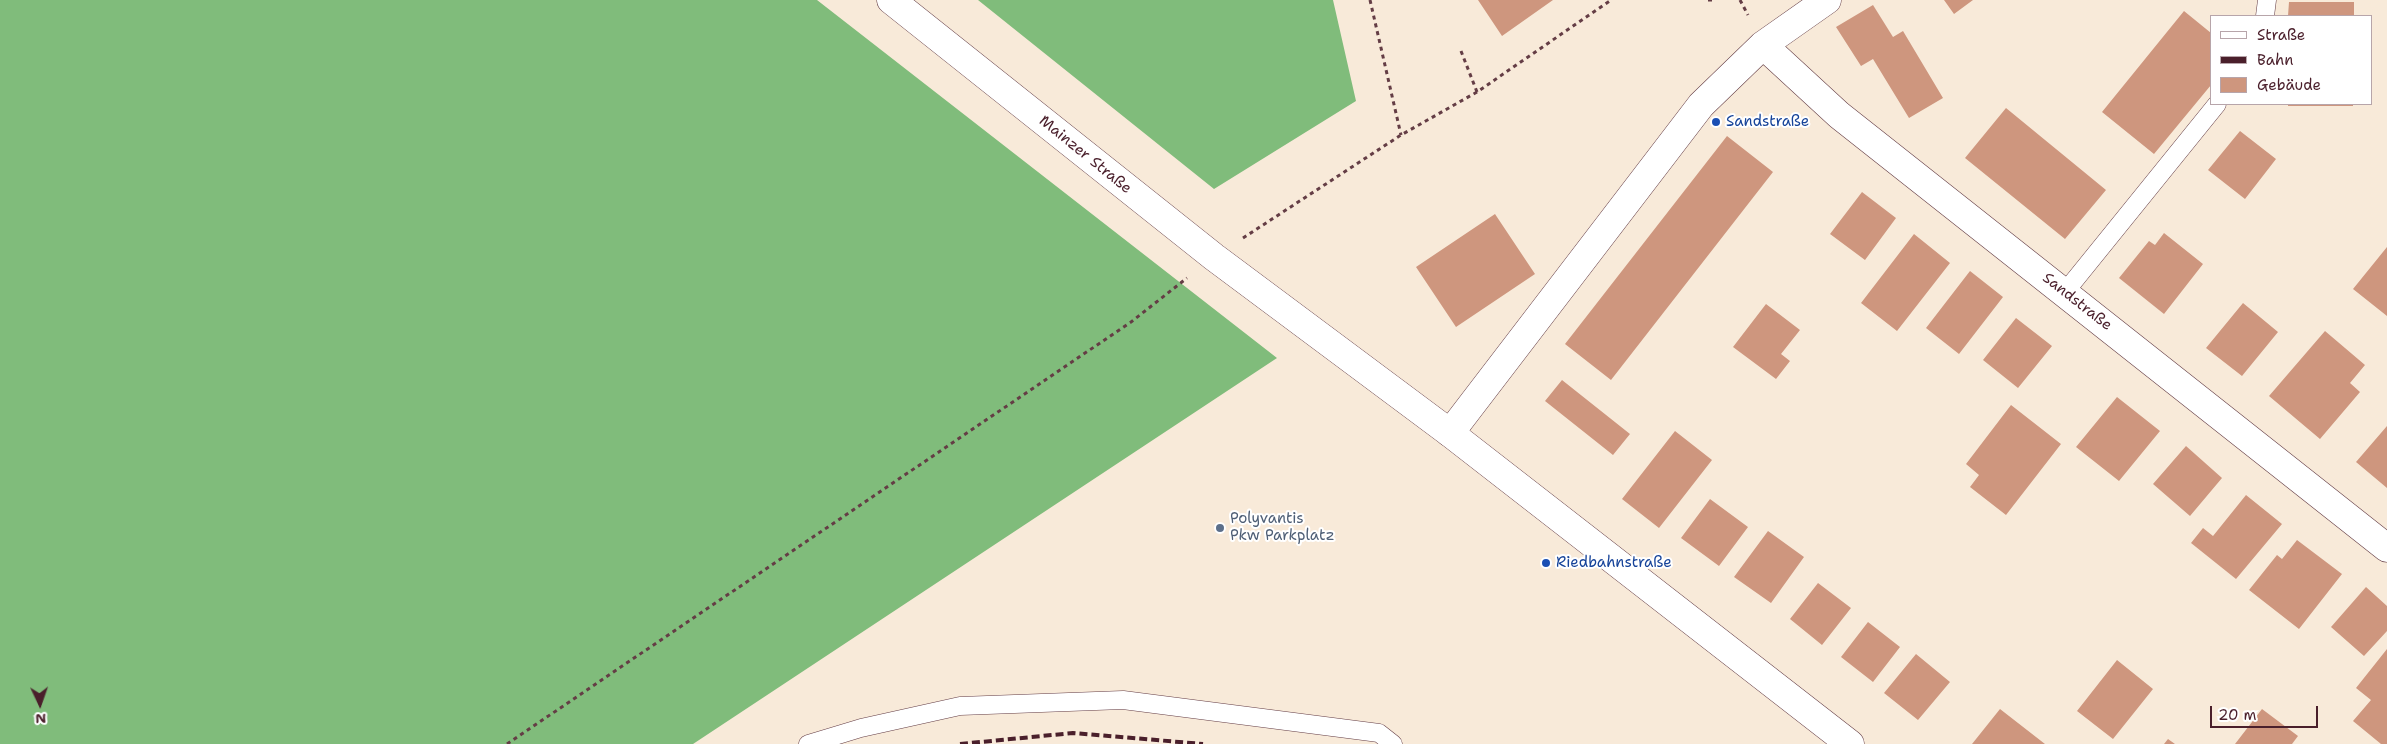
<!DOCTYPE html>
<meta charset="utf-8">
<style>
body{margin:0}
#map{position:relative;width:2387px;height:744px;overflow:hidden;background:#f8ead9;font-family:"Shantell Sans",sans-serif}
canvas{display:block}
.legend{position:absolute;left:2210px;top:15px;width:162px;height:90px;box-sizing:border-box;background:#fff;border:1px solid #b7a5aa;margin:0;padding:6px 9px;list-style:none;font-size:15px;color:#4a1f2b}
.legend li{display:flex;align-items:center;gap:10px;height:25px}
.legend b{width:25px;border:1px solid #b7a5aa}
.north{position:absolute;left:15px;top:679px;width:50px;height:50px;-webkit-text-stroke:4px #fff;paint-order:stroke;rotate:177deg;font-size:14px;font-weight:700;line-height:20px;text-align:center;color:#4a1f2b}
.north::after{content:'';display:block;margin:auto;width:18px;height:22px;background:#4a1f2b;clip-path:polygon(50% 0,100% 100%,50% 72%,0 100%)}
.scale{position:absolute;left:2210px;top:706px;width:108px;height:22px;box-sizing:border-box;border:2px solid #4a1f2b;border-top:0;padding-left:6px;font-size:15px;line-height:18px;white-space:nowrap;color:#4a1f2b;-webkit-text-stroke:4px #fff;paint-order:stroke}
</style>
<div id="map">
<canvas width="2387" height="744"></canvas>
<ul class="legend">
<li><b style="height:6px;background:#fff"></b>Straße</li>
<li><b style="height:6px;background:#4a1f2b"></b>Bahn</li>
<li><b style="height:14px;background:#ce967e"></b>Gebäude</li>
</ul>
<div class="north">N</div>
<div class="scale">20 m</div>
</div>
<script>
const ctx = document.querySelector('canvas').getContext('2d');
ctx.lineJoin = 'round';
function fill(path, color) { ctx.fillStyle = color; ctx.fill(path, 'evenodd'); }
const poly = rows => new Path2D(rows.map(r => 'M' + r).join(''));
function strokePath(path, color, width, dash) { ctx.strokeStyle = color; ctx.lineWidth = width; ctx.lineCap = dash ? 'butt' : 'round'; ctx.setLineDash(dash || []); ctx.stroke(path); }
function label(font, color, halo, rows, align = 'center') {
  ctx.font = font + ' "Shantell Sans",sans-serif'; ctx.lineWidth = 4; ctx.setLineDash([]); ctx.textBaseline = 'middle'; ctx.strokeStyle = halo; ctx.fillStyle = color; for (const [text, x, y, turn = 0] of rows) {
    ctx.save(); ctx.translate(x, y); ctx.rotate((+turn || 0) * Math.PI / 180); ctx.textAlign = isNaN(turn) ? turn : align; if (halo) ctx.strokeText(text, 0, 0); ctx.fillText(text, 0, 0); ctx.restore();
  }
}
const forest = poly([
 [0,0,817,0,1277,358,693,744,0,744],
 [978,0,1333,0,1356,101,1214,189]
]);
const building = poly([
 [1478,0,1553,0,1502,36],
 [1944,0,1973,0,1954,14],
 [2289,2,2354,2,2354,16,2288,16],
 [1873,5,1893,37,1903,31,1943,98,1909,118,1873,59,1861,66,1836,27],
 [2184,11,2211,33,2211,85,2154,154,2102,112],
 [2288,104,2353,104,2353,106,2288,106],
 [2006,108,2106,190,2065,239,1965,158],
 [2240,131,2276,159,2245,199,2208,170],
 [1727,136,1773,172,1611,380,1565,344],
 [1862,192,1896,218,1865,260,1830,234],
 [1495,214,1535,274,1456,327,1416,267],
 [2164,233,2203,264,2164,314,2119,278,2149,241,2155,245],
 [1914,234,1950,263,1897,331,1861,303],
 [2387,247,2387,316,2353,289],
 [1970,271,2003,297,1959,354,1926,328],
 [2243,303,2278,332,2242,376,2206,348],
 [1766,304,1800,330,1781,354,1790,361,1776,379,1733,347],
 [2016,318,2052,346,2018,388,1983,360],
 [2325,331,2365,365,2350,383,2360,392,2320,439,2269,396],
 [1562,380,1630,434,1613,455,1545,401],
 [2117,397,2160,431,2119,481,2076,447],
 [2011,405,2061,444,2006,515,1970,487,1979,475,1966,464],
 [2387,426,2387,488,2356,462],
 [1675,431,1712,460,1659,528,1622,499],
 [2186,446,2222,478,2190,516,2153,484],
 [2246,495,2282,524,2236,579,2191,543,2203,528,2213,536],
 [1710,499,1748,527,1719,566,1681,538],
 [1768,531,1804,557,1771,603,1734,577],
 [2297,540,2342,574,2299,629,2249,590,2277,555,2282,559],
 [1818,583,1851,608,1822,645,1790,619],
 [2366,587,2387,606,2387,631,2364,656,2331,627],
 [1868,622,1900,647,1873,682,1841,657],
 [2387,649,2387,744,2381,744,2353,721,2371,700,2356,688],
 [1916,654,1950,682,1918,720,1884,693],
 [2117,660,2153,689,2113,739,2077,711],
 [2000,709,2045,744,1972,744],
 [2262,709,2298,736,2292,744,2235,744],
 [2168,739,2175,744,2164,744]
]);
const path = poly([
 [1370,0,1401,135],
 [1708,0,1713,0],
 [1740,0,1748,15],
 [1461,51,1477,92],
 [1243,238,1401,135,1477,92,1611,0],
 [507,744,1131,322,1187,278]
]);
const service = poly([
 [2265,16,2267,0],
 [2065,292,2217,104],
 [808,744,861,728,960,706,1123,700,1379,733,1393,744]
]);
const minor = poly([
 [1763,45,1839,115,2387,548],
 [1450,433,1701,105,1763,45,1827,0]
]);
const secondary = poly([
 [891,0,1214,257,1450,433,1850,744]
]);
const rail = poly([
 [960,744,1073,733,1203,744]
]);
const markers = [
 [1716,122,5,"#1a4fb4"],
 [1220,528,5,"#5c6f8a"],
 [1546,563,5,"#1a4fb4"]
];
const transitNames = [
 ["Sandstraße",1726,122],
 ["Riedbahnstraße",1556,563]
];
const streetNames = [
 ["Mainzer Straße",1085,155,39],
 ["Sandstraße",2077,302,38]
];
const serviceNames = [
 ["Polyvantis",1230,519],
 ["Pkw Parkplatz",1230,536]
];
fill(forest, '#80bc7b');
fill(building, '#ce967e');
strokePath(service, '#643d45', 19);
strokePath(minor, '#643d45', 29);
strokePath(secondary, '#643d45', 29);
strokePath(path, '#643d45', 3, [4, 4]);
strokePath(service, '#fff', 18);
strokePath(minor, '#fff', 28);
strokePath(secondary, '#fff', 28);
strokePath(rail, '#4a1f2b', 4, [8, 4]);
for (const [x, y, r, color] of markers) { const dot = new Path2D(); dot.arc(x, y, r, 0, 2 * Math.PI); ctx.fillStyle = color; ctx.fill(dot); strokePath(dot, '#fff', 2); }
label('15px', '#164399', '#fff', transitNames, 'left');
label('15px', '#4a1f2b', '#fff', streetNames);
label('15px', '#4e5e75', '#fff', serviceNames, 'left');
</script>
